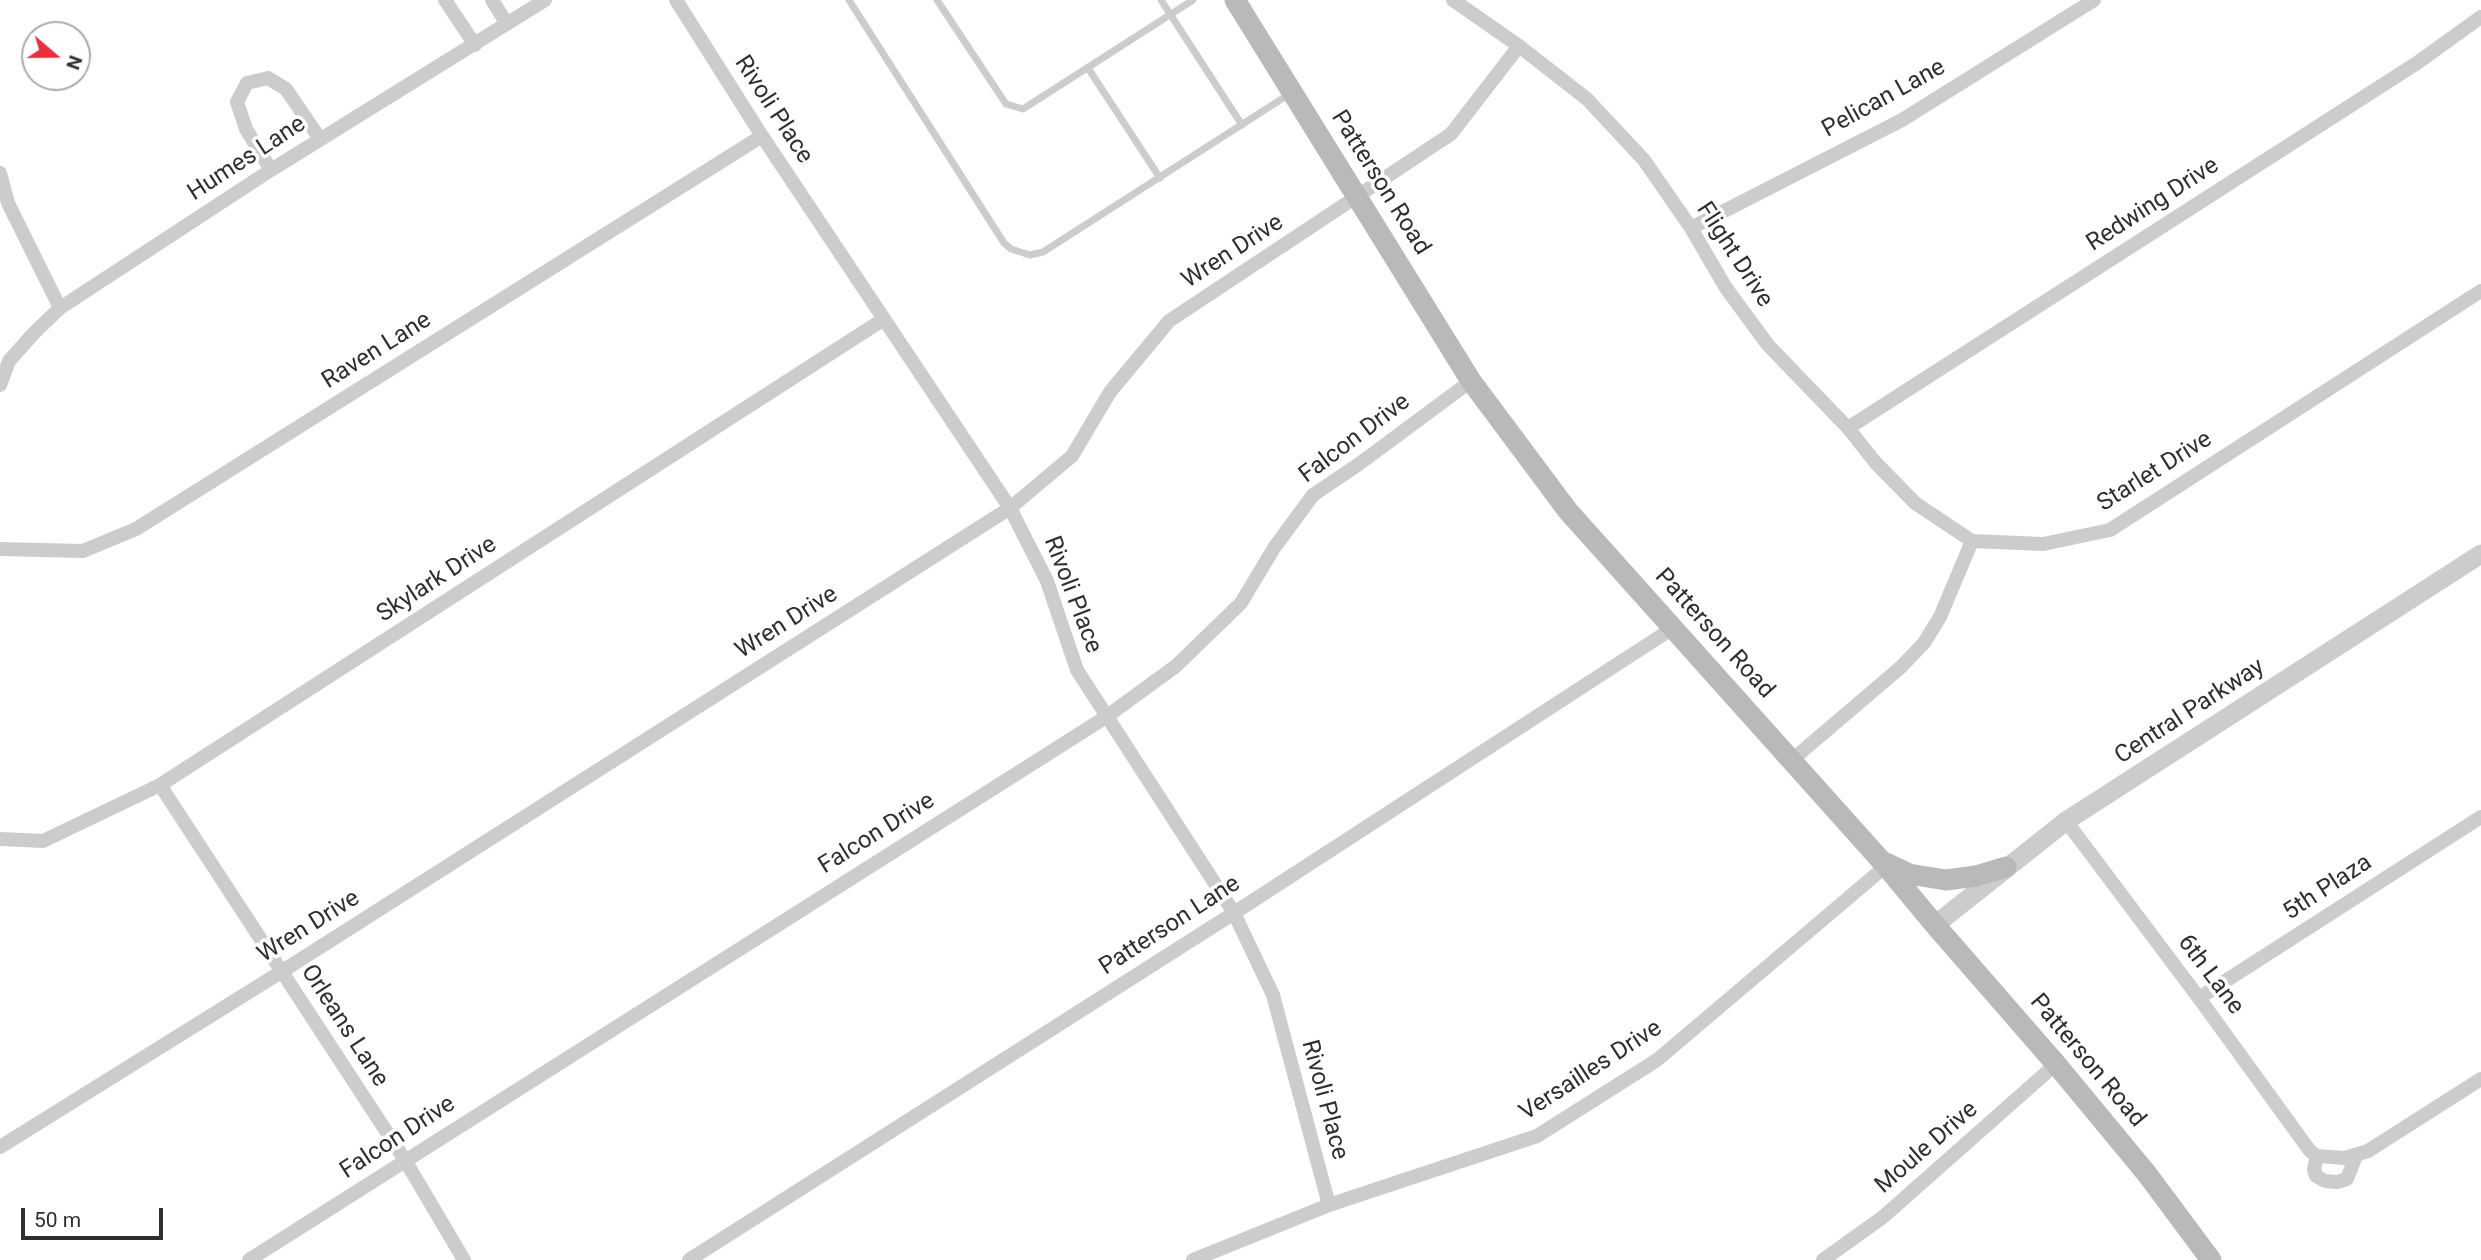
<!DOCTYPE html>
<style>
body{margin:0}
#map{position:relative;width:2481px;height:1260px;overflow:hidden;background:#fff;font-family:Roboto,sans-serif}
canvas{display:block}
.north{position:absolute;left:21px;top:21px;width:70px;height:70px;box-sizing:border-box;background:#fff;border:2px solid #acacac;border-radius:50%;rotate:110deg;font-size:19px;font-weight:700;line-height:28px;text-align:center;color:#2f2f2f}
.north::after{content:'';display:block;margin:auto;width:24px;height:32px;background:#e82f3e;clip-path:polygon(50% 0,100% 100%,50% 72%,0 100%)}
.scale{position:absolute;left:21px;top:1208px;width:142px;height:32px;box-sizing:border-box;border:4px solid #2f2f2f;border-top:0;padding-left:9px;font-size:21px;line-height:24px;white-space:nowrap;color:#2f2f2f;-webkit-text-stroke:5px #fff;paint-order:stroke}
</style>
<div id="map">
<canvas width="2481" height="1260"></canvas>
<div class="north">N</div>
<div class="scale">50 m</div>
</div>
<script>
const ctx = document.querySelector('canvas').getContext('2d');
ctx.lineJoin = 'round';
const poly = rows => new Path2D(rows.map(r => 'M' + r).join(''));
function strokePath(path, color, width, dash) { ctx.strokeStyle = color; ctx.lineWidth = width; ctx.lineCap = dash ? 'butt' : 'round'; ctx.setLineDash(dash || []); ctx.stroke(path); }
function label(font, color, halo, rows, align = 'center') {
  ctx.font = font + ' Roboto,sans-serif'; ctx.lineWidth = 7; ctx.setLineDash([]); ctx.textBaseline = 'middle'; ctx.strokeStyle = halo; ctx.fillStyle = color; for (const [text, x, y, turn = 0] of rows) {
    ctx.save(); ctx.translate(x, y); ctx.rotate((+turn || 0) * Math.PI / 180); ctx.textAlign = isNaN(turn) ? turn : align; if (halo) ctx.strokeText(text, 0, 0); ctx.fillText(text, 0, 0); ctx.restore();
  }
}
const service = poly([
 [849,0,1004,243,1011,249,1030,255,1043,252,1291,93],
 [937,0,1006,104,1023,109,1193,0],
 [1161,0,1242,125],
 [1088,68,1160,178]
]);
const minor = poly([
 [445,0,475,45],
 [492,0,507,24],
 [676,0,762,136,1010,508,1047,581,1077,670,1234,913,1273,995,1329,1205],
 [1453,0,1519,46,1587,99,1644,160,1691,228,1726,288,1768,345,1848,428,1875,462,1915,503,1972,541],
 [271,170,246,129,237,102,247,83,268,78,286,89,320,139],
 [0,173,8,203,60,308],
 [1691,228,1902,120,2094,0],
 [0,385,9,361,34,333,60,308,271,170,545,0],
 [1848,428,2417,63,2481,17],
 [0,549,83,551,136,529,762,136],
 [1792,760,1901,667,1924,643,1940,617,1972,541,2043,544,2110,530,2481,291],
 [160,785,405,1160,464,1260],
 [2066,821,2199,998,2310,1151,2317,1156],
 [0,839,43,841,160,785,884,319],
 [2199,998,2481,817],
 [0,1147,281,972,1010,508,1072,456,1110,392,1169,321,1451,134,1519,46],
 [2317,1156,2345,1158,2368,1151,2481,1079],
 [2317,1156,2314,1169,2316,1176,2325,1181,2337,1182,2347,1179,2356,1156],
 [249,1260,1106,717,1176,666,1241,603,1274,548,1313,495,1359,464,1471,381],
 [689,1260,1234,913,1673,628],
 [1193,1260,1329,1205,1537,1136,1657,1060,1886,866],
 [1823,1260,1883,1217,2056,1064]
]);
const tertiary = poly([
 [1935,925,2066,821,2481,554]
]);
const secondary = poly([
 [1235,0,1471,381,1568,511,1886,866,1935,925,2056,1064,2147,1174,2211,1260],
 [1886,863,1909,874,1946,880,1976,876,2006,867]
]);
const streetNames = [
 ["Pelican Lane",1884,99,-29],
 ["Rivoli Place",773,110,57],
 ["Humes Lane",247,159,-33],
 ["Patterson Road",1380,183,58],
 ["Redwing Drive",2153,205,-33],
 ["Wren Drive",1233,252,-33],
 ["Flight Drive",1734,255,57],
 ["Raven Lane",377,351,-32],
 ["Falcon Drive",1355,439,-37],
 ["Starlet Drive",2155,472,-32],
 ["Skylark Drive",437,580,-33],
 ["Rivoli Place",1072,595,69],
 ["Wren Drive",787,623,-32],
 ["Patterson Road",1714,634,48],
 ["Central Parkway",2190,712,-33],
 ["Falcon Drive",877,834,-32],
 ["5th Plaza",2328,888,-33],
 ["Patterson Lane",1170,926,-33],
 ["Wren Drive",309,927,-32],
 ["6th Lane",2210,975,53],
 ["Orleans Lane",344,1026,57],
 ["Patterson Road",2087,1061,50],
 ["Versailles Drive",1591,1071,-33],
 ["Rivoli Place",1324,1100,75],
 ["Falcon Drive",398,1138,-33],
 ["Moule Drive",1927,1148,-41]
];
strokePath(service, '#ccc', 7);
strokePath(minor, '#ccc', 14);
strokePath(tertiary, '#ccc', 19);
strokePath(secondary, '#b9b9b9', 21);
label('24px', '#2f2f2f', '#fff', streetNames);
</script>
